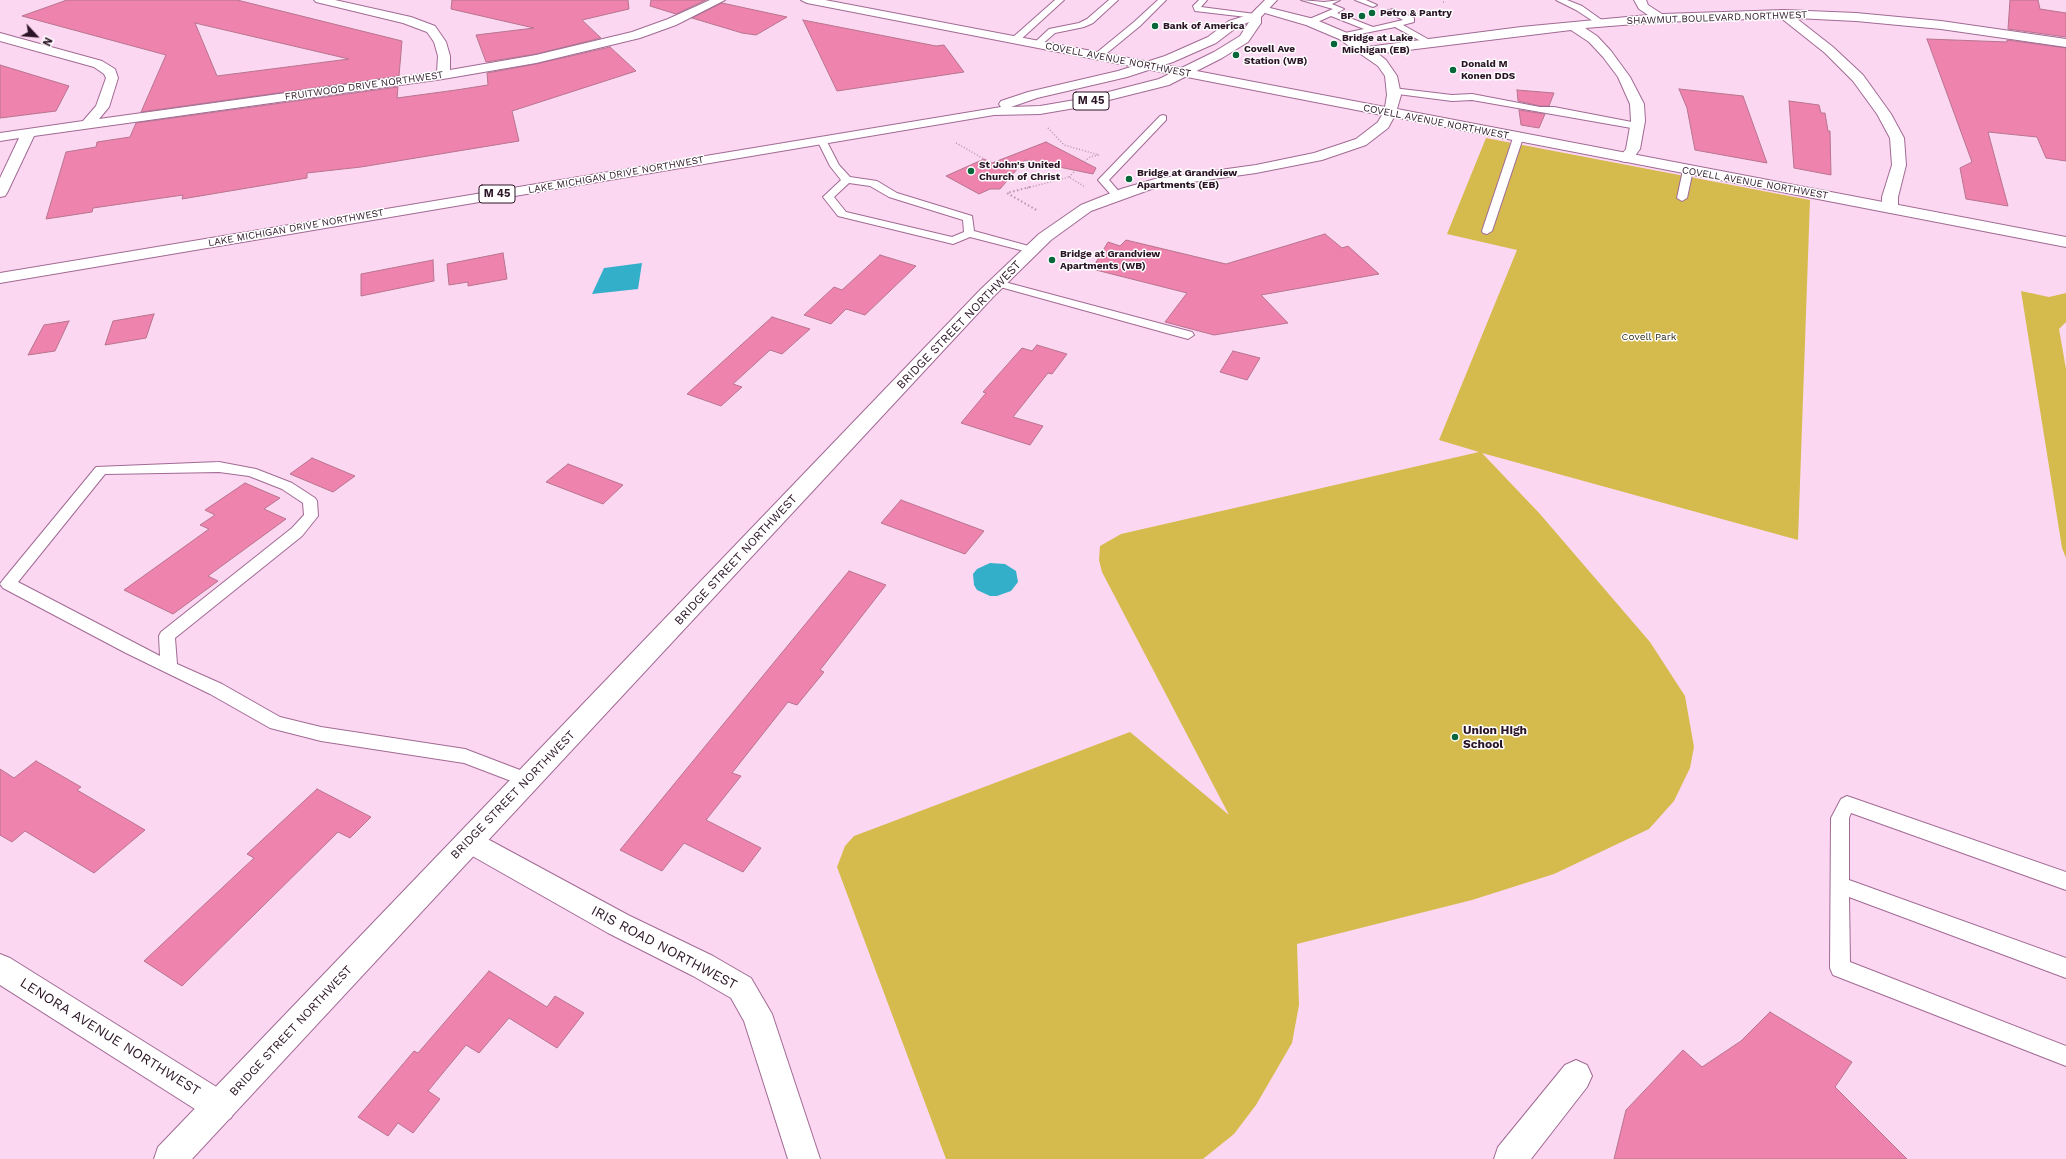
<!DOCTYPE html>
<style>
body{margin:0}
#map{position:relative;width:2066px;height:1159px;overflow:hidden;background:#fcd7f2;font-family:"Work Sans",sans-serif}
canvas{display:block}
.north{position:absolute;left:16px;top:16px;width:40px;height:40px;-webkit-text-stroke:3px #fff;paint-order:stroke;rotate:116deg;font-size:11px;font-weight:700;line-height:16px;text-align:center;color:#2a1425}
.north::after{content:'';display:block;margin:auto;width:14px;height:18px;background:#2a1425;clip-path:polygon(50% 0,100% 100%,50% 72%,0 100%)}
</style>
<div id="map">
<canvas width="2066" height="1159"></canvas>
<div class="north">N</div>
</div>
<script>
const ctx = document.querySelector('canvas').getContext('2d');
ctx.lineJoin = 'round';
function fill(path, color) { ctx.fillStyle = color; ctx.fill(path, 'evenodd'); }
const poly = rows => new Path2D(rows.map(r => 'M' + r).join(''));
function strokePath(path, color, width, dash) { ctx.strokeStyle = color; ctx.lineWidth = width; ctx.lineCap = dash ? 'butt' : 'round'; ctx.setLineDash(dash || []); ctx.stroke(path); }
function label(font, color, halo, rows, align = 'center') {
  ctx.font = font + ' "Work Sans",sans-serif'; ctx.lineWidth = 3; ctx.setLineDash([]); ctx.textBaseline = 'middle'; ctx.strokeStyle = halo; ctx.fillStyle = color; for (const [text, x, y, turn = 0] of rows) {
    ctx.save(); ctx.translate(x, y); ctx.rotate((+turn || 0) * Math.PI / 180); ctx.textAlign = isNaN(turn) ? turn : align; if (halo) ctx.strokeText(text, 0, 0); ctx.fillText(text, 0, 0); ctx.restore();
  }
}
const green = poly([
 [1486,138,1810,200,1798,540,1482,453,1540,514,1650,642,1685,696,1694,747,1690,768,1674,801,1649,829,1554,874,1472,900,1297,944,1299,1005,1292,1043,1256,1105,1234,1134,1203,1159,946,1159,837,867,845,846,854,836,1130,732,1229,815,1102,572,1099,560,1100,546,1121,534,1479,452,1439,440,1517,250,1447,234],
 [2021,291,2049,297,2066,293,2066,322,2059,329,2066,369,2066,558,2062,548]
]);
const water = poly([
 [642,263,638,289,592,294,604,268],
 [990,563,1005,564,1016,571,1018,582,1011,591,997,596,990,596,977,590,974,585,973,574,977,569]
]);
const building = poly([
 [67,0,237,0,402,41,399,76,141,112,166,55,22,16,67,0],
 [195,23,349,59,217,76,195,23],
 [452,0,628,0,629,9,582,20,601,38,536,54,486,62,476,35,534,28,451,9,452,0],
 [651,0,706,0,676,14,650,6,651,0],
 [2010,0,2038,0,2040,9,2066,13,2066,37,2008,29,2010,0],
 [722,3,787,17,756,35,742,33,692,18,722,3],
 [803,20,936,46,944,45,964,72,837,91,803,20],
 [1927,39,2007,42,2007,40,2066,48,2066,161,2046,158,2037,137,1988,132,2008,206,1966,199,1960,168,1972,162,1927,39],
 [610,47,636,71,512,111,519,141,361,167,307,173,307,178,182,199,183,195,93,208,92,212,46,219,66,152,96,147,97,142,130,137,136,123,398,87,397,98,456,90,488,85,487,73,536,64,610,47],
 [0,65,69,86,56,111,0,118,0,65],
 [1679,89,1743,96,1767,163,1695,150,1687,108,1679,89],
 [1517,90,1554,93,1549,106,1540,106,1518,101,1517,90],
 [1789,101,1819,105,1821,113,1825,113,1828,131,1830,131,1831,175,1794,168,1789,101],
 [1519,110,1545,114,1539,128,1521,125,1519,110],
 [1046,142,1096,168,1093,174,1025,160,1000,189,990,189,979,194,946,176,984,159,992,163,1046,142],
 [1325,234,1342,248,1348,246,1379,274,1261,295,1288,323,1214,335,1165,322,1187,293,1092,269,1108,242,1120,246,1126,240,1226,264,1325,234],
 [503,253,507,279,468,286,468,282,449,285,447,264,503,253],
 [880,255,916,266,865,315,846,309,831,324,804,315,834,287,842,290,880,255],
 [433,260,434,281,361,296,361,274,433,260],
 [154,314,146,338,105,345,113,321,154,314],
 [772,317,810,329,782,354,770,350,733,384,742,387,721,406,687,394,772,317],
 [69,321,55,351,28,355,44,325,69,321],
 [1037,345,1067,354,1052,374,1048,373,1013,417,1043,426,1030,445,961,423,986,393,983,392,1022,348,1032,351,1037,345],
 [1233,351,1260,358,1247,380,1220,372,1233,351],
 [312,458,355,476,333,492,290,474,312,458],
 [568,464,623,485,603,504,546,482,568,464],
 [245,483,280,498,264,509,286,519,208,576,218,581,173,614,124,590,209,529,200,525,215,515,205,510,245,483],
 [901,500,984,531,965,554,881,523,901,500],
 [849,571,886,585,820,670,824,672,797,705,788,702,732,773,741,776,706,820,761,848,743,872,684,843,662,871,620,850,849,571],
 [36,761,81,787,77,790,145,830,94,873,25,831,12,842,0,835,0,769,14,778,36,761],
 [317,789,371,817,350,838,338,832,182,986,144,961,254,858,247,854,317,789],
 [489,971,547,1007,555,996,584,1013,557,1048,509,1018,479,1053,466,1045,428,1091,440,1099,413,1133,398,1123,388,1136,358,1117,414,1051,418,1053,489,971],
 [1770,1012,1852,1062,1835,1087,1907,1159,1614,1159,1626,1110,1683,1050,1702,1067,1741,1041,1770,1012]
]);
const pathFar1 = poly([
 [1443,2,1446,2],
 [1048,128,1064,145,1099,155,1090,157,1085,161],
 [956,143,984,159],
 [1069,177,1076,170],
 [1027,188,1069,177,1085,187]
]);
const path = poly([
 [1030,187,1007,193,1038,211]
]);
const lane = poly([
 [1055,0,1064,0,1018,42,1012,42,1012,38,1055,0],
 [1109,0,1118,0,1093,23,1084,27,1055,33,1040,46,1033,44,1049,29,1079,23,1087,19,1109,0],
 [1158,0,1166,0,1140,26,1101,58,1095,58,1095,54,1134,22,1158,0],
 [1199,0,1207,0,1201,7,1255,14,1259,16,1255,18,1195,11,1193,6,1199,0],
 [1301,0,1324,2,1340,0,1332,4,1344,9,1337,13,1373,27,1403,20,1386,11,1393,9,1414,18,1414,22,1403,25,1435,43,1428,45,1395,27,1340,38,1340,34,1364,29,1331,16,1313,24,1307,24,1307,20,1333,9,1301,0],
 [1355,0,1366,0,1377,5,1373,7,1355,0],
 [1556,0,1567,0,1582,6,1606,23,1599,25,1576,10,1556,0],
 [1393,88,1452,95,1472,94,1540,107,1554,107,1637,123,1642,126,1637,129,1472,100,1452,101,1390,93,1389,91,1393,88],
 [1163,115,1166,116,1166,120,1109,180,1122,195,1117,198,1113,197,1098,180,1160,116,1163,115],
 [1518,135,1523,138,1492,231,1487,234,1483,233,1482,231,1513,138,1518,135],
 [822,137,825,138,839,165,850,177,877,181,897,193,972,216,974,231,1036,248,1037,250,1032,253,970,237,953,244,838,216,823,197,841,180,830,166,817,140,822,137],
 [849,183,870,186,889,197,963,220,964,232,952,237,846,212,834,197,849,183],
 [1688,167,1693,170,1687,198,1682,201,1677,198,1683,170,1688,167],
 [997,280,1192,332,1194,335,1188,339,993,285,991,283,993,281,997,280],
 [219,462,256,469,292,483,315,498,317,501,318,516,302,536,175,638,177,664,222,684,280,717,321,727,465,749,533,775,536,780,533,785,527,787,464,763,321,741,270,728,210,694,126,653,3,588,0,584,3,580,96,467,219,462],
 [219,472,249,476,282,489,303,503,304,515,292,528,161,632,159,636,160,656,18,582,105,474,219,472],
 [1847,796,2066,872,2066,890,1851,813,1849,818,1849,880,2066,958,2066,978,1849,897,1850,962,2066,1046,2066,1066,1833,975,1830,968,1831,818,1841,799,1847,796]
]);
const street = poly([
 [314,0,335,0,411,17,435,26,446,42,450,56,450,70,536,55,632,32,668,19,710,0,725,0,676,25,640,38,536,63,443,79,34,136,7,193,5,196,0,197,0,178,19,138,0,141,0,133,83,121,96,106,106,78,104,74,94,67,0,41,0,33,102,61,115,69,118,78,109,107,99,119,437,72,438,56,434,42,427,32,403,23,316,2,314,0],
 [1634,0,1646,0,1648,5,1662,14,1784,10,1856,13,1941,21,2066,39,2066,47,1941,29,1856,21,1796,18,1833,47,1863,75,1891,114,1904,138,1906,165,1898,197,1898,208,1895,211,1890,213,1885,211,1882,208,1882,197,1892,165,1890,138,1877,114,1853,81,1825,53,1781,18,1660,22,1585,28,1597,36,1611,51,1630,77,1644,104,1645,121,1640,149,1631,161,1626,162,1621,161,1619,158,1626,149,1631,121,1630,104,1618,77,1603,57,1589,42,1571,30,1367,55,1361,51,1367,47,1521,27,1648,15,1639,9,1634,0],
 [469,829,628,915,713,956,751,978,772,1014,820,1159,788,1159,744,1021,731,998,693,976,608,933,460,849,456,841,460,833,469,829],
 [0,954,10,958,231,1096,236,1107,231,1118,220,1123,209,1118,0,985,0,954],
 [1576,1060,1587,1065,1592,1076,1587,1087,1531,1159,1494,1159,1498,1147,1565,1065,1576,1060]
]);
const secondary = poly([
 [801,0,825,0,1385,107,1387,95,1385,76,1378,66,1339,39,1306,25,1258,11,1256,9,1262,6,1314,19,1347,33,1371,48,1386,60,1397,76,1401,95,1397,109,2066,237,2066,247,1394,117,1388,128,1366,145,1322,160,1256,173,1157,187,1091,211,1051,240,993,297,192,1159,154,1159,158,1147,981,289,1039,234,1081,205,1121,189,1155,179,1256,165,1314,153,1356,139,1378,122,1382,115,807,3,801,0]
]);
const highway = poly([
 [1265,0,1277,0,1261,17,1261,23,1248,42,1222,58,1169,85,1081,107,1040,114,994,115,0,283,0,273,1001,107,999,104,1001,101,1028,92,1118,71,1165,56,1208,37,1229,21,1251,14,1265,0],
 [1249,22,1240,36,1214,52,1159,79,1081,99,1040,106,1011,107,1037,98,1127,77,1173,62,1216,43,1237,27,1249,22]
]);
const markers = [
 [1372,13,4,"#07673b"],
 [1362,16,4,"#07673b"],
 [1155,26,4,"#07673b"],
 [1334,44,4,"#07673b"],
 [1236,55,4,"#07673b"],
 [1453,70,4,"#07673b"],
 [971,171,4,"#07673b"],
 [1129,179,4,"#07673b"],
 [1052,260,4,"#07673b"],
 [1455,737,4,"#07673b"]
];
const farPoinames = [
 ["Petro & Pantry",1380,13],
 ["BP",1354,16,"right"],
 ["Bank of America",1163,26],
 ["Bridge at Lake",1342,38],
 ["Michigan (EB)",1342,50],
 ["Covell Ave",1244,49],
 ["Station (WB)",1244,61],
 ["Donald M",1461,64],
 ["Konen DDS",1461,76],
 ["St John's United",979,165],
 ["Church of Christ",979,177],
 ["Bridge at Grandview",1137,173],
 ["Apartments (EB)",1137,185],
 ["Bridge at Grandview",1060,254],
 ["Apartments (WB)",1060,266]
];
const farStreetnames = [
 ["SHAWMUT BOULEVARD NORTHWEST",1717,18,-2],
 ["COVELL AVENUE NORTHWEST",1118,60,11],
 ["FRUITWOOD DRIVE NORTHWEST",364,86,-8],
 ["COVELL AVENUE NORTHWEST",1436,122,11],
 ["LAKE MICHIGAN DRIVE NORTHWEST",616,175,-10],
 ["COVELL AVENUE NORTHWEST",1755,183,10],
 ["LAKE MICHIGAN DRIVE NORTHWEST",296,228,-10]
];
const farParknames = [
 ["Covell Park",1649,337]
];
const shields = [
 [1091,101,36],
 [497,194,36]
];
const shieldNames = [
 ["M 45",1091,101],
 ["M 45",497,194]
];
const streetNames = [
 ["BRIDGE STREET NORTHWEST",959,325,-46],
 ["BRIDGE STREET NORTHWEST",736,560,-47],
 ["BRIDGE STREET NORTHWEST",513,795,-46],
 ["BRIDGE STREET NORTHWEST",291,1031,-47]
];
const poiNames = [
 ["Union High",1463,730],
 ["School",1463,744]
];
const nearStreetnames = [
 ["IRIS ROAD NORTHWEST",664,948,28],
 ["LENORA AVENUE NORTHWEST",110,1037,32]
];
fill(green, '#d5bb4e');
fill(water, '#34afca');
fill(building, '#ee83ae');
strokePath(building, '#b8748e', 1);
strokePath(lane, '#a16a94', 2);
strokePath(street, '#a16a94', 2);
strokePath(secondary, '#a16a94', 2);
strokePath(highway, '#a16a94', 2);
strokePath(pathFar1, '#b696ae', 1.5, [1, 2]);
strokePath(path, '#b696ae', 2, [1.5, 2.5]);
fill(lane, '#fff');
fill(street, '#fff');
fill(secondary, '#fff');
fill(highway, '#fff');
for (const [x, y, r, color] of markers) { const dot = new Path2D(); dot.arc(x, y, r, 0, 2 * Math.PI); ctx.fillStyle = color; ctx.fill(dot); strokePath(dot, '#fff', 1.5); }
label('bold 10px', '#2a1425', '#fff', farPoinames, 'left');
label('10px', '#2a1425', '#fff', farStreetnames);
label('10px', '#2f2a16', '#fff', farParknames);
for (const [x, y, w] of shields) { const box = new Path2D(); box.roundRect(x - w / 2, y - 9, w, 18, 3); ctx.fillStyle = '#fff'; ctx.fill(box); strokePath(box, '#2a1425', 1); }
label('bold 11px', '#2a1425', null, shieldNames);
label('12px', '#2a1425', '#fff', streetNames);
label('bold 12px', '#2a1425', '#fff', poiNames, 'left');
label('14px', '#2a1425', '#fff', nearStreetnames);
</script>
